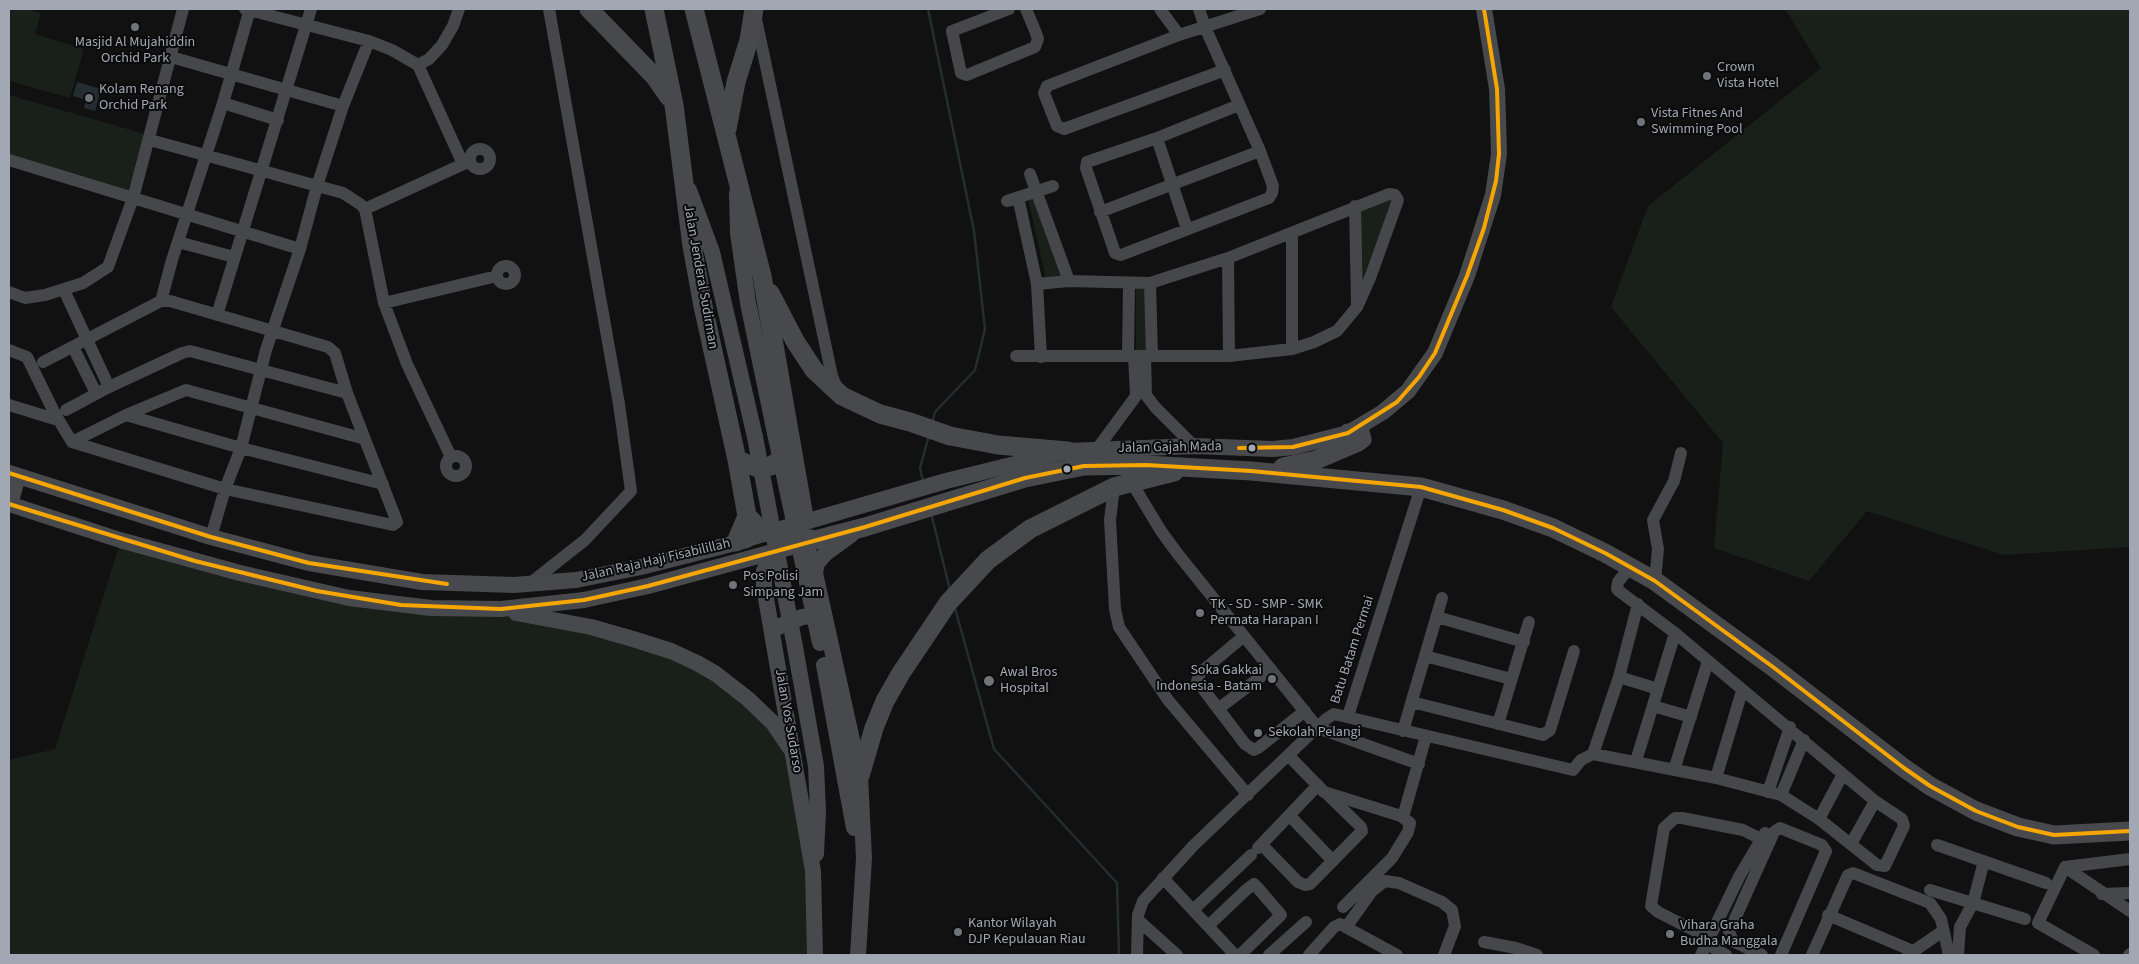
<!DOCTYPE html>
<style>
body{margin:0}
#map{position:relative;width:2139px;height:964px;overflow:hidden;background:#111;font-family:"Source Sans 3",sans-serif}
canvas{display:block}
.frame{position:absolute;inset:0;border:10px solid #a1a8b3;pointer-events:none}
</style>
<div id="map">
<canvas width="2139" height="964"></canvas>
<div class="frame"></div>
</div>
<script>
const ctx = document.querySelector('canvas').getContext('2d');
ctx.lineJoin = 'round';
function fill(path, color) { ctx.fillStyle = color; ctx.fill(path, 'evenodd'); }
const poly = rows => new Path2D(rows.map(r => 'M' + r).join(''));
function strokePath(path, color, width, dash) { ctx.strokeStyle = color; ctx.lineWidth = width; ctx.lineCap = dash ? 'butt' : 'round'; ctx.setLineDash(dash || []); ctx.stroke(path); }
function label(font, color, halo, rows, align = 'center') {
  ctx.font = font + ' "Source Sans 3",sans-serif'; ctx.lineWidth = 4; ctx.setLineDash([]); ctx.textBaseline = 'middle'; ctx.strokeStyle = halo; ctx.fillStyle = color; for (const [text, x, y, turn = 0] of rows) {
    ctx.save(); ctx.translate(x, y); ctx.rotate((+turn || 0) * Math.PI / 180); ctx.textAlign = isNaN(turn) ? turn : align; if (halo) ctx.strokeText(text, 0, 0); ctx.fillText(text, 0, 0); ctx.restore();
  }
}
const green = poly([
 [9,9,27,9,41,13,35,34,84,49,70,98,9,81],
 [1785,9,2130,9,2130,547,2004,555,1867,511,1809,581,1714,548,1723,443,1611,307,1648,206,1821,68],
 [9,95,145,134,127,195,9,161],
 [1037,195,1067,276,1046,279,1028,198],
 [1393,197,1360,287,1359,211],
 [1153,286,1155,352,1136,352,1136,289],
 [123,534,305,583,423,603,547,611,696,664,761,721,799,767,813,812,817,955,9,955,9,760,55,749]
]);
const water = poly([
 [77,82,101,89,95,111,84,108,86,100,73,96]
]);
const stream = poly([
 [928,9,974,231,985,329,975,370,935,412,932,423],
 [923,481,920,468,929,435],
 [931,513,950,590],
 [955,608,994,749,1117,883,1119,955]
]);
const minor = poly([
 [245,9,369,41,392,50,418,65,463,164],
 [1009,9,952,31,961,73,967,75,1035,47,1038,39,1036,33,1026,9],
 [1160,9,1179,35],
 [1199,9,1205,27,1260,151,1273,186,1272,193,1269,198,1121,255,1115,253,1086,168,1087,162,1157,138,1239,105],
 [756,19,832,376,837,388],
 [171,57,343,106],
 [418,65,429,59,442,45,453,26,459,9],
 [1225,70,1064,129,1057,126,1044,93,1047,86,1179,35,1260,9],
 [223,103,278,120],
 [1157,138,1187,229],
 [150,140,343,193,360,204,365,209,384,303,407,364,451,457],
 '470 159a10 10 0 1 1 20 0a10 10 0 1 1-20 0Z',
 [9,160,300,249],
 [1030,174,1069,281],
 [1018,197,1037,284,1041,357],
 [1007,201,1053,186],
 [1355,206,1357,304],
 [365,209,470,161],
 [1100,212,1260,151],
 [1292,234,1292,349],
 [178,242,234,257],
 [1228,258,1229,356],
 '497 275a9 9 0 1 1 18 0a9 9 0 1 1-18 0Z',
 [1150,283,1152,356],
 [64,290,109,387],
 [9,292,25,298,45,295,83,283,108,267,133,198,183,9],
 [161,301,172,260,223,103,250,9],
 [384,303,497,276],
 [217,315,311,9],
 [73,347,96,393],
 [9,350,27,357,55,414,72,442,225,489,393,525,397,522,347,393,335,353,328,347,170,301,161,301,43,362],
 [1128,355,1129,284],
 [1016,356,1229,356,1292,349,1314,342,1337,331,1357,307,1370,278,1398,200,1395,195,1389,194,1228,258,1150,283,1069,281,1037,284],
 [1145,356,1146,395,1155,407,1194,446],
 [9,405,58,420],
 [66,410,109,387,182,353,190,351,347,393],
 [126,415,241,448,383,484],
 [72,442,126,415,186,390,365,439],
 [1097,449,1136,396,1134,356],
 '446 466a10 10 0 1 1 20 0a10 10 0 1 1-20 0Z',
 [1132,483,1161,531,1177,553,1318,728,1419,764],
 [1114,487,1110,520,1115,609,1119,627,1168,700,1248,795],
 [211,537,225,489,241,448,266,350,300,249,317,186,343,106,369,41],
 [1655,581,1658,549,1653,520,1674,481,1681,453],
 [528,585,585,540,631,491,619,404,549,9],
 [1437,617,1524,642],
 [1244,636,1200,673,1197,681,1245,744,1254,750,1258,748,1305,711],
 [1425,656,1511,679],
 [1619,677,1658,689],
 [1412,702,1543,735,1550,730,1574,651],
 [1653,706,1691,717],
 [1218,709,1271,669],
 [1348,716,1421,487],
 [1498,724,1529,622],
 [1403,731,1442,598],
 [1593,754,1619,677,1638,604],
 [1289,756,1324,792,1401,816,1410,823,1408,832,1392,858,1343,907],
 [1636,761,1675,633],
 [1674,770,1708,661],
 [1716,778,1742,691],
 [1768,792,1790,727],
 [1781,795,1804,740],
 [1289,815,1333,861],
 [1403,817,1426,736],
 [1819,819,1843,774],
 [1851,844,1875,801],
 [1262,845,1298,882,1305,885,1310,884,1362,831,1361,827,1328,795],
 [1937,845,2046,883],
 [1258,848,1318,785],
 [2065,867,2130,911],
 [1163,878,1235,955],
 [1930,890,2025,919],
 [2102,894,2130,893],
 [1193,910,1251,855],
 [1828,915,1913,951],
 [1138,920,1177,955],
 [1208,926,1246,890,1254,884,1257,887,1281,915,1240,955],
 [1347,926,1372,891,1385,881,1399,883,1442,902,1452,910,1455,926,1444,955],
 [1709,938,1658,912,1651,906,1664,828,1675,818,1682,818,1743,830,1761,839],
 [1484,942,1516,948,1537,955],
 [1707,944,1726,955],
 [1137,955,1138,915,1143,901,1193,846,1326,719,1334,714,1573,770,1581,760,1593,754,1716,778,1781,795,1819,819,1877,865,1885,866,1904,826,1902,819,1875,801,1675,633,1619,591,1617,589,1618,582,1630,567],
 [1269,955,1306,922],
 [1309,955,1334,927,1340,924,1397,955],
 [1701,955,1740,875,1765,833],
 [1762,955,1733,941,1729,932,1774,832,1780,828,1822,845,1826,851,1781,955],
 [1812,955,1848,875,1853,873,1930,903,1941,919,1949,955],
 [1908,955,1943,931],
 [1958,955,1960,927,1973,903,1984,861],
 [2094,955,2038,923,2065,867,2130,859],
 [2129,955,2130,954]
]);
const major = poly([
 [689,190,712,252,755,437],
 [737,193,738,233,748,303,775,433],
 [9,473,211,537,309,563,422,582,514,585,576,580,641,567,747,540],
 [9,504,120,540,240,573,349,598,431,608,501,609,584,600,648,586,791,547],
 [10,504,18,476],
 [852,534,826,553,817,563,815,573,860,776,864,858,858,955],
 [736,542,946,481,1068,451,1194,446,1273,449,1293,447,1348,433,1383,412,1408,391,1435,353,1467,276,1493,195,1499,154,1498,118,1497,89,1484,9],
 [790,544,808,550,815,573],
 [776,548,764,571,764,587,813,871,815,955],
 [516,613,591,627,633,639,671,651,697,663,716,674,748,699,773,723,790,748],
 [778,627,802,617,813,616,825,622],
 [795,647,816,766,818,811,816,854],
 [824,665,854,828]
]);
const highway = poly([
 [589,9,655,77,669,97],
 [654,9,674,105,692,246,703,306,737,460,747,516,736,542],
 [694,9,762,276,803,511,793,525],
 [727,129,736,82,749,40,754,9],
 [770,293,795,341,814,370,842,396,880,414,910,422,950,436,998,445,1068,451],
 [737,460,756,467,771,466,784,457,790,447],
 [1283,467,1316,460,1358,442,1362,439,1360,432,1348,433],
 [747,516,757,526,768,533,787,537,811,539],
 [796,545,865,527,1025,478,1084,466,1146,465,1251,471,1421,487,1503,510,1553,528,1605,553,1655,581,1773,667,1904,768,1930,786,1976,811,2018,827,2054,835,2130,831],
 [860,776,874,728,885,701,901,673,948,603,988,560,1030,529,1114,487,1174,472]
]);
const majorBridge = poly([
 [775,433,820,643],
 [755,437,795,647]
]);
const bus1 = poly([
 [1239,448,1293,447,1348,433,1397,402,1419,377,1435,353,1467,276,1484,228,1496,181,1499,154,1497,89,1484,9],
 [9,473,211,537,309,563,447,584],
 [9,504,195,561,317,591,401,605,501,609,584,600,648,586,865,527,1025,478,1084,466,1146,465,1251,471,1421,487,1503,510,1553,528,1605,553,1655,581,1773,667,1904,768,1930,786,1976,811,2018,827,2054,835,2130,831]
]);
const markers = [
 [135,27,5,"#6f737a"],
 [1707,76,5,"#6f737a"],
 [89,98,5,"#6f737a"],
 [1641,122,5,"#6f737a"],
 [1252,448,4.5,"#a1a8b3"],
 [1067,469,4.5,"#a1a8b3"],
 [733,585,5,"#6f737a"],
 [1200,613,5,"#6f737a"],
 [1272,679,5,"#6f737a"],
 [989,681,6,"#6f737a"],
 [1258,733,5,"#6f737a"],
 [958,932,5,"#6f737a"],
 [1670,934,5,"#6f737a"]
];
const poiNames = [
 ["Masjid Al Mujahiddin",135,43,"center"],
 ["Orchid Park",135,59,"center"],
 ["Crown",1717,68],
 ["Vista Hotel",1717,84],
 ["Kolam Renang",99,90],
 ["Orchid Park",99,106],
 ["Vista Fitnes And",1651,114],
 ["Swimming Pool",1651,130],
 ["Pos Polisi",743,577],
 ["Simpang Jam",743,593],
 ["TK - SD - SMP - SMK",1210,605],
 ["Permata Harapan I",1210,621],
 ["Soka Gakkai",1262,671,"right"],
 ["Indonesia - Batam",1262,687,"right"],
 ["Awal Bros",1000,673],
 ["Hospital",1000,689],
 ["Sekolah Pelangi",1268,733],
 ["Kantor Wilayah",968,924],
 ["DJP Kepulauan Riau",968,940],
 ["Vihara Graha",1680,926],
 ["Budha Manggala",1680,942]
];
const streetNames = [
 ["Jalan Jenderal Sudirman",700,277,80],
 ["Jalan Gajah Mada",1170,448,-1],
 ["Jalan Raja Haji Fisabilillah",656,561,-13],
 ["Batu Batam Permai",1353,650,-72],
 ["Jalan Yos Sudarso",788,721,80]
];
fill(green, '#191f19');
fill(water, '#242d32');
strokePath(stream, '#242d32', 2.5);
strokePath(minor, '#45474a', 12);
strokePath(major, '#47494c', 16);
strokePath(highway, '#48494c', 19);
strokePath(majorBridge, '#47494c', 16);
strokePath(bus1, '#f7a600', 4);
for (const [x, y, r, color] of markers) { const dot = new Path2D(); dot.arc(x, y, r, 0, 2 * Math.PI); ctx.fillStyle = color; ctx.fill(dot); strokePath(dot, '#0b0b0c', 2); }
label('14px', '#a1a8b3', '#0b0b0c', poiNames, 'left');
label('14px', '#a1a8b3', '#0b0b0c', streetNames);
</script>
